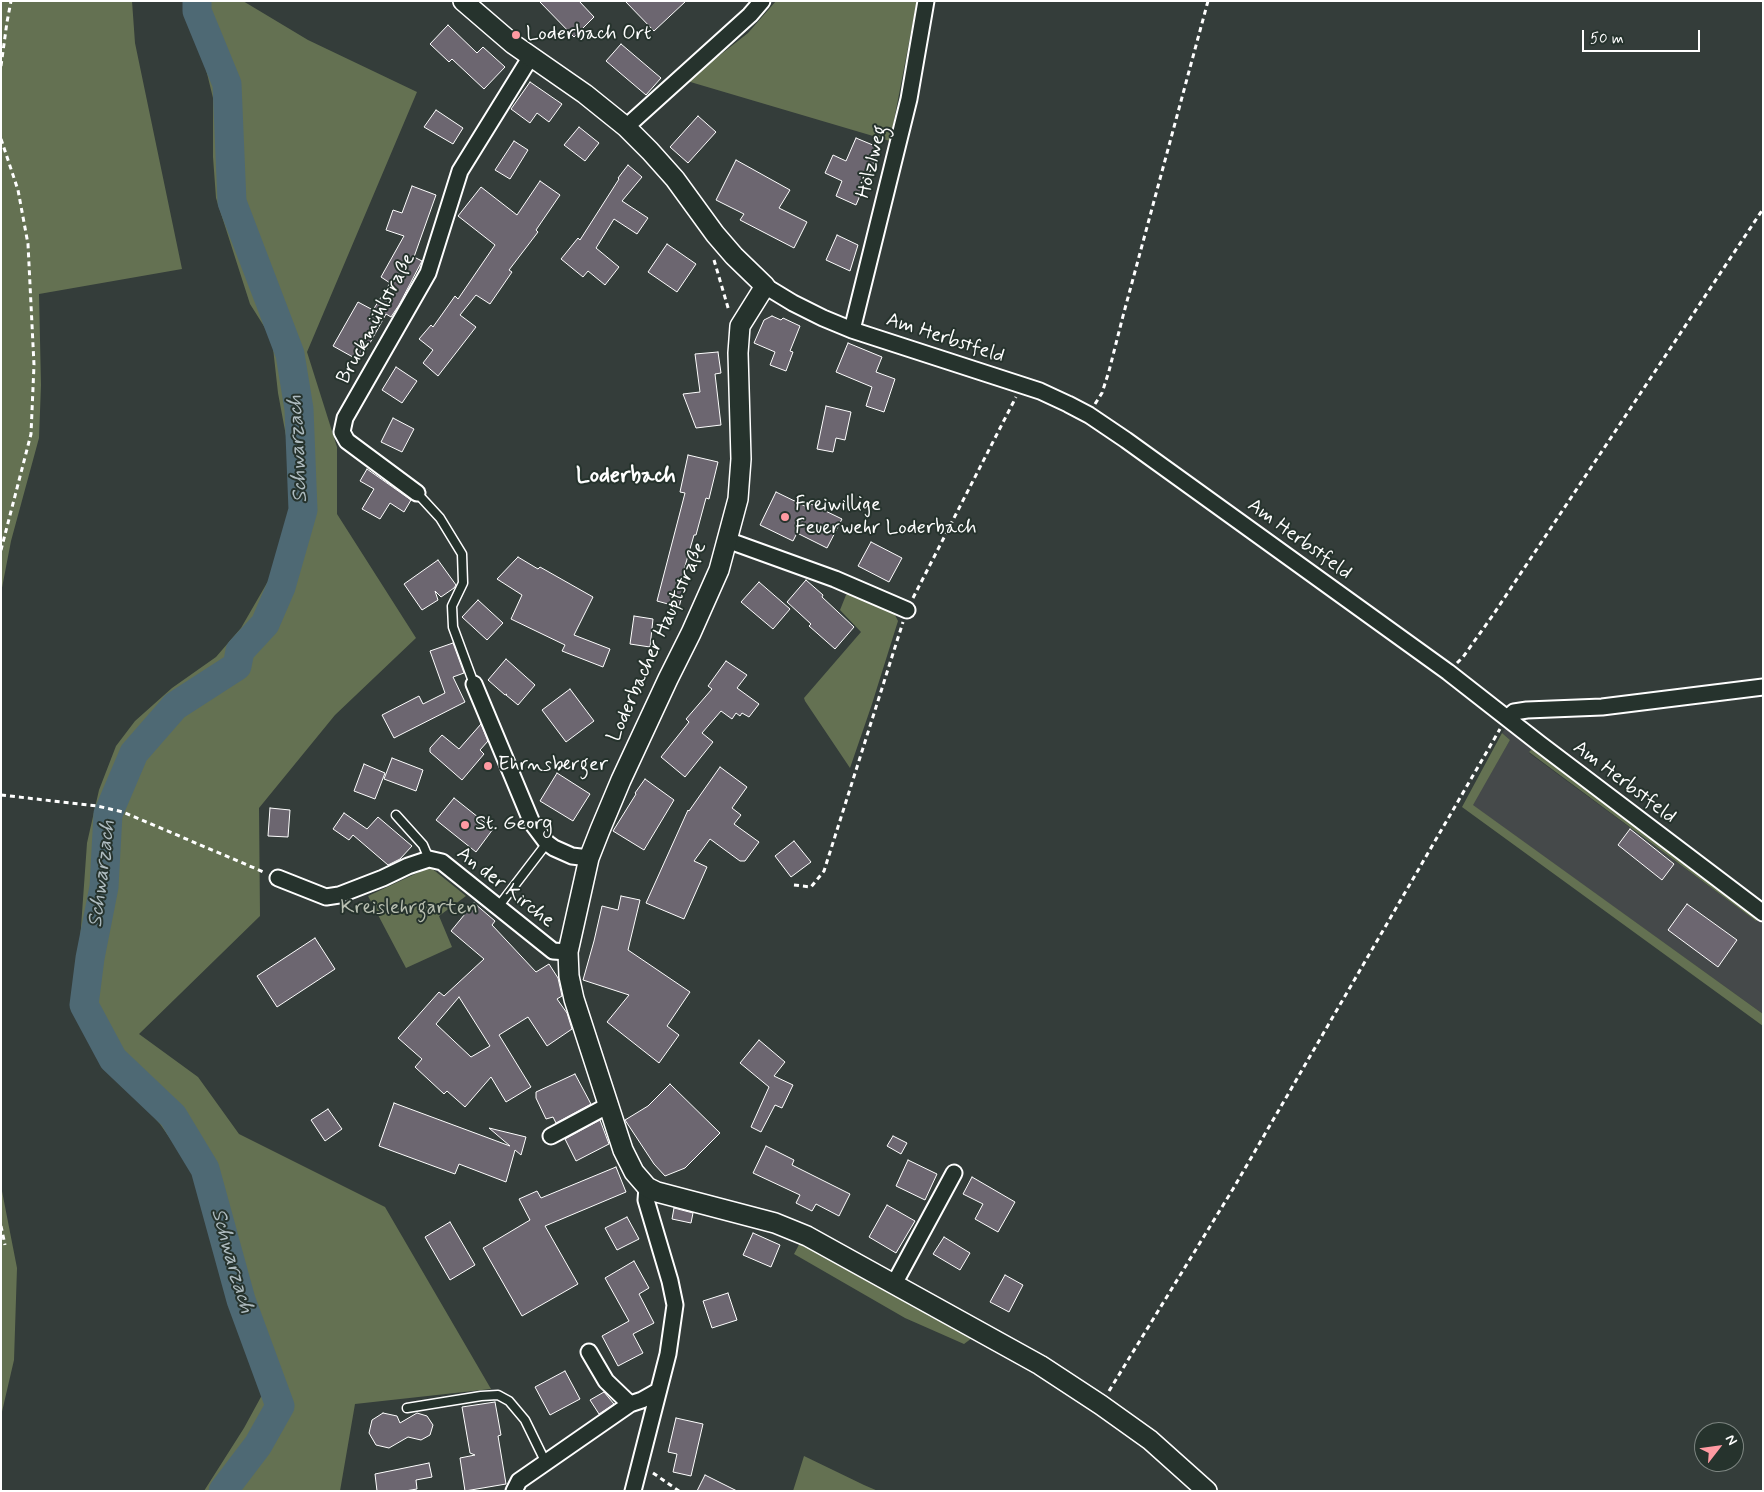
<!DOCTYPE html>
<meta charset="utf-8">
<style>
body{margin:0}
#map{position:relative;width:1764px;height:1492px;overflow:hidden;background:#343d3a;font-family:Mynerve,sans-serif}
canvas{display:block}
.frame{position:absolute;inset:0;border:2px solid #fff;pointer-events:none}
.north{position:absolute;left:1694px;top:1422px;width:50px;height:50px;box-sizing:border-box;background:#26332d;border:1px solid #7d8581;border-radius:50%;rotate:60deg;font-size:14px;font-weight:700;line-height:20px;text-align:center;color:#fff}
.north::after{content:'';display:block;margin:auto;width:18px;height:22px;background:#ff9aa2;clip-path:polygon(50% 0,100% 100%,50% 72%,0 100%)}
.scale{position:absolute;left:1582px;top:30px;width:118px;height:22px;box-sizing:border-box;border:2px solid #fff;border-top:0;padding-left:6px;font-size:15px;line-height:18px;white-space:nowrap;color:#fff;-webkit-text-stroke:4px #26332d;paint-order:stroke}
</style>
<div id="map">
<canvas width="1764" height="1492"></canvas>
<div class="frame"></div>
<div class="north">N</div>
<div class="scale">50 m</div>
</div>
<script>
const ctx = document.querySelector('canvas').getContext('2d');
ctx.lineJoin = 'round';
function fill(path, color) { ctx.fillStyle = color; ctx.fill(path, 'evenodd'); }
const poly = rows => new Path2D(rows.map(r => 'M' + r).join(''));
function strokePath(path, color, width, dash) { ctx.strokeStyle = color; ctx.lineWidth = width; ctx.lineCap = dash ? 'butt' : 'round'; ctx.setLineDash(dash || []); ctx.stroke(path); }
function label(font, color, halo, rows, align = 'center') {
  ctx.font = font + ' Mynerve,sans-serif'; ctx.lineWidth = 4; ctx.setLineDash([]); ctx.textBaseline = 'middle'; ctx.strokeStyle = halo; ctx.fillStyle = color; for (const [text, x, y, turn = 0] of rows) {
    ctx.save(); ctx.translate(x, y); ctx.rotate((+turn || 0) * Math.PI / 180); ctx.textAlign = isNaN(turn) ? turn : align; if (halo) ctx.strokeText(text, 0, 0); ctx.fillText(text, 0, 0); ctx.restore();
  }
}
const built = poly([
 [1506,728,1534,747,1529,753,1756,921,1760,917,1763,919,1763,1014,1472,805,1510,740,1502,733]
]);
const green = poly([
 [1,1,132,1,135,43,182,269,39,294,41,385,39,438,11,541,1,593],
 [184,1,243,1,308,40,417,92,307,352,337,447,337,514,416,638,335,715,259,808,260,916,139,1034,198,1077,239,1134,385,1207,491,1389,355,1404,340,1491,204,1491,244,1428,262,1395,248,1357,213,1237,190,1167,160,1124,102,1059,71,1001,80,941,87,843,99,790,116,746,135,721,172,688,216,657,241,628,271,576,289,531,294,479,278,393,272,339,250,304,216,198,213,157,213,98,203,57],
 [776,1,917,1,890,141,687,81,748,33],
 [849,593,853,593,894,613,898,621,871,707,850,768,805,701,804,698,861,632,840,610,846,595],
 [1502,733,1510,740,1473,805,1763,1014,1763,1026,1462,807],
 [1534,747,1760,917,1756,921,1529,752],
 [430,867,466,896,439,916,452,947,406,968,368,896],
 [1,1186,17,1268,14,1360,1,1416],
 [801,1241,972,1338,964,1344,905,1318,794,1254],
 [804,1456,864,1485,878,1491,793,1491]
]);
const river = poly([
 [197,1,197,11,227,84,232,202,290,354,299,409,303,510,281,587,265,624,240,651,237,666,175,706,134,753,108,814,104,887,90,958,84,1005,113,1059,173,1116,205,1169,241,1300,280,1406,258,1445,223,1491]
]);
const building = poly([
 [539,1,579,1,594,17,574,37,539,1],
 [625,1,686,1,654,31,625,1],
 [448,25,477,53,483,47,505,67,484,89,452,59,449,62,430,44,448,25],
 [621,44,661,78,646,95,606,61,621,44],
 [530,82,562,104,549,122,537,113,530,123,511,109,530,82],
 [436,110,463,128,453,144,424,127,436,110],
 [698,116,716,132,688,163,670,147,698,116],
 [579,127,599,143,585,161,564,145,579,127],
 [856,138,880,148,856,205,836,196,842,181,825,173,833,155,846,161,856,138],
 [514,141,528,150,510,179,495,170,514,141],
 [736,160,790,190,779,208,807,222,794,248,740,220,744,214,716,200,736,160],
 [628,165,642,177,622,201,648,218,637,234,614,219,596,248,619,267,605,285,588,271,583,277,561,259,578,238,580,240,619,179,618,178,628,165],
 [540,181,560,195,536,230,538,232,509,270,512,272,490,304,476,295,460,315,476,327,438,376,423,363,433,350,419,339,431,325,433,327,455,296,458,299,495,245,458,216,481,187,517,215,540,181],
 [412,186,436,195,414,257,422,261,399,305,391,317,386,314,360,361,333,346,358,302,373,310,390,283,381,277,404,236,386,230,393,210,402,213,412,186],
 [837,235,858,245,850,271,826,260,837,235],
 [667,244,696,264,677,292,648,272,667,244],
 [772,316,781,320,783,318,800,326,790,351,793,352,786,371,770,365,775,352,754,343,764,320,772,316],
 [848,343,882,357,876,372,895,379,884,412,866,406,872,387,836,372,848,343],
 [718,352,721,373,715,374,721,425,696,428,683,394,700,392,695,354,718,352],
 [396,367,417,381,402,403,382,390,396,367],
 [826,406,851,412,845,440,836,438,833,452,817,449,826,406],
 [393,418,414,429,402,452,381,442,393,418],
 [688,455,718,462,709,499,706,498,696,535,694,535,681,580,686,581,679,607,657,601,685,493,680,492,688,455],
 [367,469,411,500,404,512,390,503,380,519,362,509,374,489,360,481,367,469],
 [776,492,809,508,811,504,842,519,827,548,797,533,793,541,760,525,776,492],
 [871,542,902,558,889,582,858,566,871,542],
 [518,557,538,569,540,567,593,597,574,635,610,649,603,667,562,651,565,645,511,619,522,595,497,579,518,557],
 [438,560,456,585,454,588,441,597,435,591,438,600,422,610,404,584,438,560],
 [806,580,823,595,822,597,854,627,835,649,809,626,811,624,787,602,806,580],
 [759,582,790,609,773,629,741,602,759,582],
 [478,600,503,623,487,640,462,617,478,600],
 [634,616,653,619,650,647,630,644,634,616],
 [453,643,464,673,453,677,465,702,394,738,382,715,419,696,423,704,445,693,430,651,453,643],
 [506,659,535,685,518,705,506,695,507,694,505,695,488,680,506,659],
 [726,661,747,675,737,688,759,704,749,717,742,713,740,716,736,713,732,719,721,711,702,733,713,742,685,777,661,757,689,722,686,719,712,689,708,686,726,661],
 [570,689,594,721,566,742,542,710,570,689],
 [481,724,488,741,480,750,484,754,462,780,430,752,430,748,442,735,459,749,481,724],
 [392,758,423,770,416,791,384,779,392,758],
 [364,764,385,773,375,799,354,791,364,764],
 [720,767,747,787,732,808,741,815,734,824,759,842,745,861,740,861,710,839,694,861,707,867,684,919,646,903,688,810,689,811,720,767],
 [557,773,590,794,573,821,540,801,557,773],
 [645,779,674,800,644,850,613,831,636,794,635,793,645,779],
 [454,798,493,829,476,852,436,820,454,798],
 [270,808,290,810,288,837,268,836,270,808],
 [344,813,367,829,378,817,412,846,400,859,388,865,353,835,349,840,333,829,344,813],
 [1630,829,1674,864,1662,880,1618,845,1630,829],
 [794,841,811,862,791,877,775,856,794,841],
 [621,896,640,900,628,950,690,992,667,1026,679,1035,659,1063,607,1022,629,995,583,980,594,941,602,906,618,910,621,896],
 [474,903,495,921,492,925,536,972,549,964,558,978,562,996,557,999,567,1013,572,1029,547,1046,528,1017,499,1035,531,1087,506,1102,491,1077,465,1107,447,1091,444,1094,415,1067,422,1059,398,1038,439,992,444,996,484,959,451,931,474,903],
 [459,997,490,1046,471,1057,436,1024,459,997],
 [1687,904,1737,940,1718,967,1668,930,1687,904],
 [315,938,335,969,277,1007,257,976,315,938],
 [759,1040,785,1062,774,1076,793,1085,782,1108,775,1105,761,1132,751,1127,769,1087,740,1063,759,1040],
 [575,1074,591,1104,556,1123,553,1117,546,1119,536,1098,536,1092,575,1074],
 [670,1084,720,1133,685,1168,665,1176,654,1164,625,1120,648,1106,670,1084],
 [394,1103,510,1146,489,1128,526,1137,521,1155,515,1150,506,1182,459,1164,455,1174,379,1146,394,1103],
 [328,1109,342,1129,325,1141,311,1120,328,1109],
 [600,1120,609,1144,576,1161,565,1139,600,1120],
 [893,1136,907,1143,901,1154,887,1146,893,1136],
 [766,1146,794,1160,792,1165,850,1194,839,1216,816,1204,812,1211,796,1203,800,1195,753,1173,766,1146],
 [908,1160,937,1174,925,1200,896,1186,908,1160],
 [616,1167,626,1192,545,1226,578,1284,522,1316,483,1248,530,1220,519,1199,537,1191,541,1198,616,1167],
 [972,1177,1015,1202,998,1232,975,1219,983,1204,963,1194,972,1177],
 [887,1205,915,1221,896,1253,869,1237,887,1205],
 [674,1208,693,1213,691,1223,672,1219,674,1208],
 [627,1217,639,1239,617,1250,605,1228,627,1217],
 [450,1222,475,1265,450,1280,425,1237,450,1222],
 [753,1233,780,1245,771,1267,743,1255,753,1233],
 [944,1237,970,1253,960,1270,933,1254,944,1237],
 [634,1261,649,1288,639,1294,654,1323,633,1334,643,1353,618,1366,602,1336,629,1321,605,1278,634,1261],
 [1005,1275,1023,1285,1009,1312,990,1302,1005,1275],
 [728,1293,737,1320,712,1328,703,1301,728,1293],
 [565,1371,580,1399,550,1415,535,1387,565,1371],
 [604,1392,614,1404,599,1414,590,1400,604,1392],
 [495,1402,501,1435,498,1436,506,1484,465,1491,460,1458,475,1455,470,1453,462,1407,495,1402],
 [383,1413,397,1416,400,1423,417,1413,427,1416,433,1425,430,1435,421,1440,408,1437,389,1448,376,1445,369,1433,372,1420,383,1413],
 [676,1418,703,1424,691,1476,673,1472,677,1454,668,1452,676,1418],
 [429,1463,432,1477,416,1480,417,1489,405,1491,377,1491,375,1474,429,1463],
 [705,1475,737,1491,697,1491,705,1475]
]);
const path = poly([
 [1,66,7,22,11,1],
 [1,139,18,190,28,244,34,365,31,434,1,550],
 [714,260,729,311],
 [1095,404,1102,393,1109,371,1123,316,1208,1],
 [913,598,1016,397],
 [1457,663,1463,657,1493,615,1763,209],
 [1,795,97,806,123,812,266,873],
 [794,885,811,887,824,871,903,622],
 [1,1226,5,1245],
 [1109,1391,1233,1189,1500,729],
 [653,1473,679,1491]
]);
const service = poly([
 [417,493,440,518,462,554,463,583,452,606,453,627,474,684],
 [396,815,423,845,429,859],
 [498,907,547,843],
 [407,1408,481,1396,498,1395,509,1401,525,1420,546,1463]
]);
const minor = poly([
 [626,127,750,15,762,1],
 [765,286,793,303,823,318,852,330,1040,391,1068,404,1089,415,1126,440,1448,672,1540,744,1763,913],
 [852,330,909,99,926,1],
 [417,493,347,441,342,432,345,418,428,273,460,171,530,58],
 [727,540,835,579,907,610],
 [474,684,532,823,547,843,554,848,572,856,589,858],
 [1507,718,1514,712,1527,710,1602,707,1763,687],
 [278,878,326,897,339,895,383,878,408,866,429,859,442,862,553,951,568,952],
 [551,1136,607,1106],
 [894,1284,954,1173],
 [589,1352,606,1381,630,1404],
 [514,1491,519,1481,630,1404,642,1400,658,1391],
 [633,1491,668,1354,675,1305,670,1281,646,1200,647,1187]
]);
const tertiary = poly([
 [463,1,513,44,585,94,626,127,650,151,675,179,715,234,734,256,765,286,740,326,738,353,741,459,738,499,719,570,691,633,668,679,621,780,600,830,589,858,568,952,569,976,574,999,623,1150,634,1172,647,1187,657,1192,775,1223,807,1236,1040,1365,1101,1405,1150,1440,1207,1491]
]);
const markers = [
 [516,35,5,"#ff9aa2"],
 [785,517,5,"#ff9aa2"],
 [488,766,5,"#ff9aa2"],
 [465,825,5,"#ff9aa2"]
];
const poiNames = [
 ["Loderbach Ort",526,35],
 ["Freiwillige",795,506],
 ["Feuerwehr Loderbach",795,529],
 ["Ehrnsberger",498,766],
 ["St. Georg",475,825]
];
const streetNames = [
 ["Hölzlweg",873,162,-76],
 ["Bruckmühlstraße",377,319,-62],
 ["Am Herbstfeld",945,339,18],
 ["Am Herbstfeld",1299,540,36],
 ["Loderbacher Hauptstraße",658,642,-66],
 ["Am Herbstfeld",1624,783,37],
 ["An der Kirche",505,888,38]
];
const parkNames = [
 ["Kreislehrgarten",409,909]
];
const waterNames = [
 ["Schwarzach",299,449,-93],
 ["Schwarzach",103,874,-83],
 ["Schwarzach",231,1261,74]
];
const quarterNames = [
 ["Loderbach",626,477]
];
fill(built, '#45494a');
fill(green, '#647152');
strokePath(river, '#4e6974', 29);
fill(building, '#6c6670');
strokePath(building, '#fff', 1);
strokePath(service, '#fff', 11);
strokePath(minor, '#fff', 19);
strokePath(tertiary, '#fff', 22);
strokePath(path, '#fff', 3, [5, 4]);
strokePath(service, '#26332d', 8);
strokePath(minor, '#26332d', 15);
strokePath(tertiary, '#26332d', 19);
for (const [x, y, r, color] of markers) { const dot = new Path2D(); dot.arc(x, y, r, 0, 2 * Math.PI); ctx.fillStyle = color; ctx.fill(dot); strokePath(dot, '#26332d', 2); }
label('20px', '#fff', '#26332d', poiNames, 'left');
label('20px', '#fff', '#26332d', streetNames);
label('20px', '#b9bfb1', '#26332d', parkNames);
label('italic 21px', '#afbcc0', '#26332d', waterNames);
label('bold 22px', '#fff', '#26332d', quarterNames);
</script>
